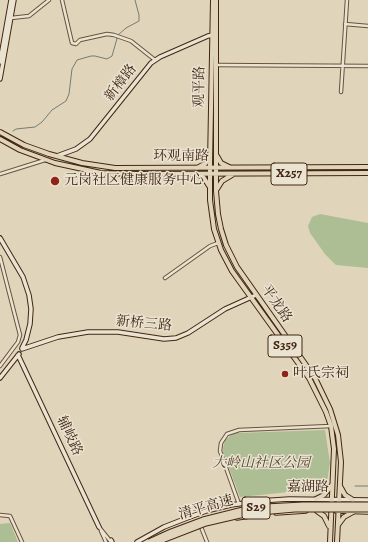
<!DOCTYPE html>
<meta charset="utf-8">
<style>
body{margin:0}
canvas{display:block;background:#e0d4ba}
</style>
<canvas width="368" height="542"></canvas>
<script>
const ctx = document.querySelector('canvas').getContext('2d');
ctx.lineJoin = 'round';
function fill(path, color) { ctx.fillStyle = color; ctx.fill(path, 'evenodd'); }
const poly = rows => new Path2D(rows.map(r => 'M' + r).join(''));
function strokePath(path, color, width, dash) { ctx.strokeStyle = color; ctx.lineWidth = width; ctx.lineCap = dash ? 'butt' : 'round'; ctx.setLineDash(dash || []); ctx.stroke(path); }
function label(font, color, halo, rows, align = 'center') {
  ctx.font = font + ' Alegreya,"Noto Serif SC",serif'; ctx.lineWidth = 3; ctx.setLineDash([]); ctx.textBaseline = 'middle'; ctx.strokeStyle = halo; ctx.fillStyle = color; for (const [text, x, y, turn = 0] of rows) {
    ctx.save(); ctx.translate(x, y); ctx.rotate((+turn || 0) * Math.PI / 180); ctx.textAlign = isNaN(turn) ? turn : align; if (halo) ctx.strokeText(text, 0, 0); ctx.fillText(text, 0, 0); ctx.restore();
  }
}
const green = poly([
 [320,214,368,223,368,268,336,265,325,254,310,233,308,226,312,217],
 [325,430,330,463,327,482,322,489,317,493,289,492,240,497,223,452,223,448,225,440,229,437,233,433,238,433],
 [10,523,18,542,0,542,0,524]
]);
const stream = poly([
 [13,131,16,129,35,127,42,122,52,110,66,101,69,94,72,69,77,60,91,56,95,56,107,59,112,56,118,35,126,28,139,21,139,15,135,0],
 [355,486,368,486]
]);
const street = poly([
 [62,0,72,43,76,44,80,40,107,34,114,35,131,41,155,60],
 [11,18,29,16,49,0],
 [345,24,368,26],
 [216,65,368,66],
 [341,92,347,0],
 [0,174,45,160],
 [0,257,20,335,18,342,0,366],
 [165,278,210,246,218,243],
 [239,504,220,451,221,443,227,434,239,430,331,426],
 [0,515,10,516,22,542],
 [99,527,111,542],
 [201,527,207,542],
 [101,531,106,542]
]);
const secondary = poly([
 [0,62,11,0],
 [0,79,14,0],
 [57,156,76,149,90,139,151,63,160,57,208,36,213,35],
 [0,238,23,277,29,295,31,309,30,324,26,340,22,348],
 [22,349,58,337,88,332,118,332,164,339,176,338,188,333,225,309,256,295],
 [18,355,99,527],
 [0,378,19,354],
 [336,511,368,512],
 [276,513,306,511],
 [237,518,264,514],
 [111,540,112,542],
 [137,542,164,527,187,518,206,511,231,505,259,501,289,499,368,500]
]);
const primary = poly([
 [213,0,210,163,210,200,214,229,221,250,232,271,309,378,326,412,331,426,334,449,330,542],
 [216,0,216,191,218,214,221,229,226,245,237,267,315,378,330,409,338,435,341,462,337,542],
 [0,132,24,145,49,154,82,163,115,168,368,167],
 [0,139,20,150,55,163,101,173,139,174,368,173],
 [217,156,221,163,229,167],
 [197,168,206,163,210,157],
 [199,175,204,178,209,186],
 [217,189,222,181,232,175],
 [340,486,345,495,353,500],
 [316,499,324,495,332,485],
 [317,511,324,516,329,526],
 [338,525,344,517,353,512]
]);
const highwayBridge = poly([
 [149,542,171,532,203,520,243,510,265,507,303,505,368,505],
 [157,542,206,523,249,513,295,509,368,509]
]);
const markers = [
 [55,181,5,"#8f2418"],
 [285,374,4,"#8f2418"]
];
const shields = [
 [289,174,36],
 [285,346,34],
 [256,508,28]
];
const shieldNames = [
 ["X257",289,174],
 ["S359",285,346],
 ["S29",256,508]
];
const streetNames = [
 ["新樟路",121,83,-52],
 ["观平路",200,87,-89],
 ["环观南路",181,157],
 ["平龙路",276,304,55],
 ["新桥三路",144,324,5],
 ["辅岐路",69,436,65],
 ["嘉湖路",308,488],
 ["清平高速",206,508,-16]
];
const poiNames = [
 ["元岗社区健康服务中心",64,181],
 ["叶氏宗祠",293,374]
];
const parkNames = [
 ["大岭山社区公园",261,464]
];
fill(green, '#adbe94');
strokePath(stream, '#747d75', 1);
strokePath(street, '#6a523d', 4.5);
strokePath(secondary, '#432713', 5.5);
strokePath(primary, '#432713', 6);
strokePath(street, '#ebe3d2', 2.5);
strokePath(secondary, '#ebe3d2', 3.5);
strokePath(primary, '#e0d4ba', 4);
strokePath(highwayBridge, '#432713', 7, []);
strokePath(highwayBridge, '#e0d4ba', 5);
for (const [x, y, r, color] of markers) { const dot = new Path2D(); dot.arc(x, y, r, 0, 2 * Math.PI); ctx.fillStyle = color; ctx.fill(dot); strokePath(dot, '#ebe3d2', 1.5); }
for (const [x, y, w] of shields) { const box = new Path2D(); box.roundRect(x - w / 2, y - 11, w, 22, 3); ctx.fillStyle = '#ebe3d2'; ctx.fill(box); strokePath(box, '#432713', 1); }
label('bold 13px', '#432713', null, shieldNames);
label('14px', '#432713', '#ebe3d2', streetNames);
label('14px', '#432713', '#ebe3d2', poiNames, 'left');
label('italic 14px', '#58452d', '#ebe3d2', parkNames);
</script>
